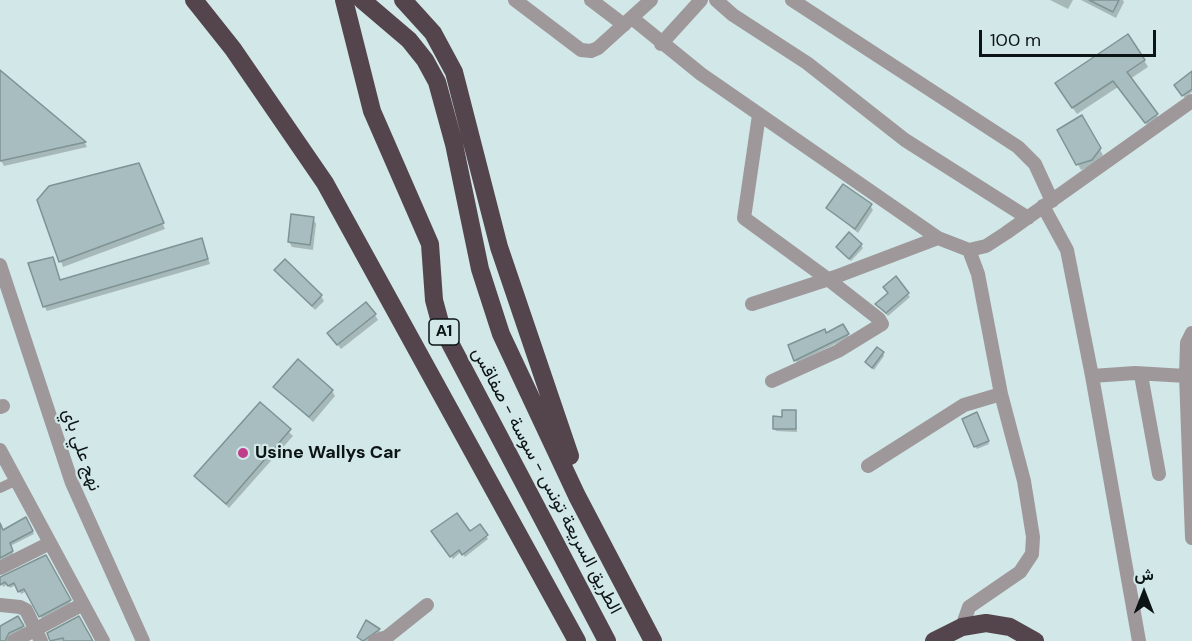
<!DOCTYPE html>
<meta charset="utf-8">
<style>
body{margin:0}
#map{position:relative;width:1192px;height:641px;overflow:hidden;background:#d1e7e8;font-family:"DM Sans",Vazirmatn,sans-serif}
canvas{display:block}
.north{position:absolute;left:1114px;top:563px;width:60px;height:60px;-webkit-text-stroke:4px #d1e7e8;paint-order:stroke;rotate:0deg;font-size:16px;font-weight:700;line-height:24px;text-align:center;color:#0d1415}
.north::after{content:'';display:block;margin:auto;width:21px;height:27px;background:#0d1415;clip-path:polygon(50% 0,100% 100%,50% 72%,0 100%)}
.scale{position:absolute;left:979px;top:30px;width:177px;height:27px;box-sizing:border-box;border:3px solid #0d1415;border-top:0;padding-left:8px;font-size:18px;line-height:21px;white-space:nowrap;color:#0d1415;-webkit-text-stroke:4px #d1e7e8;paint-order:stroke}
</style>
<div id="map">
<canvas width="1192" height="641"></canvas>
<div class="north">ش</div>
<div class="scale">100 m</div>
</div>
<script>
const ctx = document.querySelector('canvas').getContext('2d');
ctx.lineJoin = 'round';
function fill(path, color) { ctx.fillStyle = color; ctx.fill(path, 'evenodd'); }
const poly = rows => new Path2D(rows.map(r => 'M' + r).join(''));
function strokePath(path, color, width, dash) { ctx.strokeStyle = color; ctx.lineWidth = width; ctx.lineCap = dash ? 'butt' : 'round'; ctx.setLineDash(dash || []); ctx.stroke(path); }
function label(font, color, halo, rows, align = 'center') {
  ctx.font = font + ' "DM Sans",Vazirmatn,sans-serif'; ctx.lineWidth = 4.5; ctx.setLineDash([]); ctx.textBaseline = 'middle'; ctx.strokeStyle = halo; ctx.fillStyle = color; for (const [text, x, y, turn = 0] of rows) {
    ctx.save(); ctx.translate(x, y); ctx.rotate((+turn || 0) * Math.PI / 180); ctx.textAlign = isNaN(turn) ? turn : align; if (halo) ctx.strokeText(text, 0, 0); ctx.fillText(text, 0, 0); ctx.restore();
  }
}
const shadow = poly([
 [1050,0,1073,0,1068,9],
 [1081,0,1123,0,1124,2,1116,18],
 [1144,60,1148,67,1130,79,1161,121,1150,129,1118,87,1077,114,1060,90],
 [0,72,85,143,87,147,4,166,0,159],
 [1192,73,1192,92,1185,98,1177,88],
 [1081,117,1103,155,1094,165,1081,170,1059,130],
 [141,170,165,229,63,267,39,200],
 [870,205,873,210,858,233,828,208],
 [313,218,316,224,313,250,292,247,289,242],
 [202,240,210,264,47,311,44,306,53,259,60,282],
 [861,245,863,248,851,261,837,247],
 [276,270,321,296,324,301,315,310],
 [896,279,910,297,888,316,877,305,889,293],
 [375,315,378,320,341,349,332,338],
 [842,326,849,337,797,363,790,346,826,335],
 [883,353,884,356,874,370,868,365,867,362],
 [275,387,332,391,335,396,313,422],
 [260,404,293,436,229,508,196,476],
 [795,412,797,432,776,431,774,428,783,418],
 [978,417,989,444,977,449,975,446],
 [26,519,34,534,10,546,14,555,0,562,0,532],
 [479,526,488,539,465,557,461,552,453,559,434,534,469,534],
 [46,557,71,604,42,619,27,591,21,594,16,585,10,588,8,584,3,587,0,577],
 [18,618,24,629,7,641,0,641,0,628],
 [366,622,379,630,382,635,371,641,361,641,359,637],
 [49,634,91,641,50,641]
]);
const building = poly([
 [1089,0,1119,0,1113,12,1089,0],
 [1128,34,1145,60,1127,72,1158,114,1145,123,1113,81,1072,108,1055,83,1128,34],
 [0,70,86,142,0,161,0,70],
 [1192,71,1192,89,1182,96,1174,85,1192,71],
 [1082,115,1101,148,1092,160,1076,165,1057,130,1082,115],
 [139,163,164,223,59,262,37,200,49,186,139,163],
 [843,184,872,204,855,229,826,208,843,184],
 [291,214,314,217,310,245,288,242,291,214],
 [849,232,862,244,849,259,836,247,849,232],
 [202,238,208,259,43,307,28,263,53,257,60,280,202,238],
 [285,259,322,295,312,306,274,270,285,259],
 [896,276,909,293,886,313,875,304,888,293,883,287,896,276],
 [366,302,376,314,337,345,327,333,366,302],
 [843,324,849,334,794,361,788,345,825,329,826,333,843,324],
 [877,347,884,352,872,368,865,362,877,347],
 [298,359,333,390,309,417,273,387,298,359],
 [260,402,291,429,226,504,194,476,260,402],
 [782,410,796,410,796,429,773,429,773,416,782,417,782,410],
 [977,412,989,441,974,447,962,419,977,412],
 [457,513,470,531,480,524,488,535,462,555,459,550,450,557,431,531,457,513],
 [26,517,33,531,10,543,13,551,0,558,0,523,3,530,26,517],
 [46,555,71,600,39,617,24,589,18,592,14,583,8,586,5,582,0,585,0,577,46,555],
 [18,616,24,626,9,633,5,641,0,641,0,626,18,616],
 [79,616,93,641,64,641,63,638,50,641,47,633,79,616],
 [366,620,380,629,363,641,357,637,366,620]
]);
const pedestrian = poly([
 [0,488,17,480]
]);
const minor = poly([
 [515,0,581,50,591,51,598,48,651,0],
 [591,0,624,25],
 [716,0,733,15,807,63,905,140,1028,218],
 [792,0,1018,147,1035,164,1052,201],
 [632,18,701,74,938,238,969,250,986,246,1006,233,1192,101],
 [661,44,701,0],
 [759,115,744,218,829,280,879,319,882,324,838,351,772,381],
 [1043,206,1067,250,1092,376,1139,641],
 [0,265,72,483,143,641],
 [752,304,835,277,938,238],
 [1192,333,1187,343,1186,376,1192,538],
 [1141,375,1159,474],
 [1092,376,1135,373,1186,376],
 [0,407,3,406],
 [0,450,103,641],
 [868,466,964,405,1001,394],
 [0,568,50,543],
 [0,605,20,607,26,610,41,641],
 [962,627,969,607,1020,572,1032,554,1033,537,1024,481,1001,394,978,274,969,250],
 [14,641,83,604],
 [375,641,387,637,427,605]
]);
const motorway = poly([
 [194,0,233,49,325,183,577,641],
 [344,0,372,111,430,244,434,300,441,326,607,641],
 [362,0,409,40,425,60,437,82,454,144,480,269,501,334,577,496,653,641],
 [403,0,433,33,454,72,499,247,570,456],
 [934,641,962,627,986,623,1010,627,1035,641]
]);
const markers = [
 [243,453,6,"#c03f8a"]
];
const shields = [
 [444,332,30]
];
const shieldNames = [
 ["A1",444,332]
];
const streetNames = [
 ["نهج علي باي",81,450,71],
 ["الطريق السريعة تونس - سوسة - صفاقس",546,481,62]
];
const poiNames = [
 ["Usine Wallys Car",255,453]
];
fill(shadow, '#0003');
fill(building, '#a8bdbf');
strokePath(building, '#7e9394', 1.5);
strokePath(pedestrian, '#9f989b', 10);
strokePath(minor, '#9f989b', 14);
strokePath(motorway, '#54454c', 18);
for (const [x, y, r, color] of markers) { const dot = new Path2D(); dot.arc(x, y, r, 0, 2 * Math.PI); ctx.fillStyle = color; ctx.fill(dot); strokePath(dot, '#d1e7e8', 2); }
for (const [x, y, w] of shields) { const box = new Path2D(); box.roundRect(x - w / 2, y - 13, w, 26, 4.5); ctx.fillStyle = '#d1e7e8'; ctx.fill(box); strokePath(box, '#0d1415', 1.5); }
label('bold 16px', '#0d1415', null, shieldNames);
label('18px', '#0d1415', '#d1e7e8', streetNames);
label('bold 18px', '#0d1415', '#d1e7e8', poiNames, 'left');
</script>
